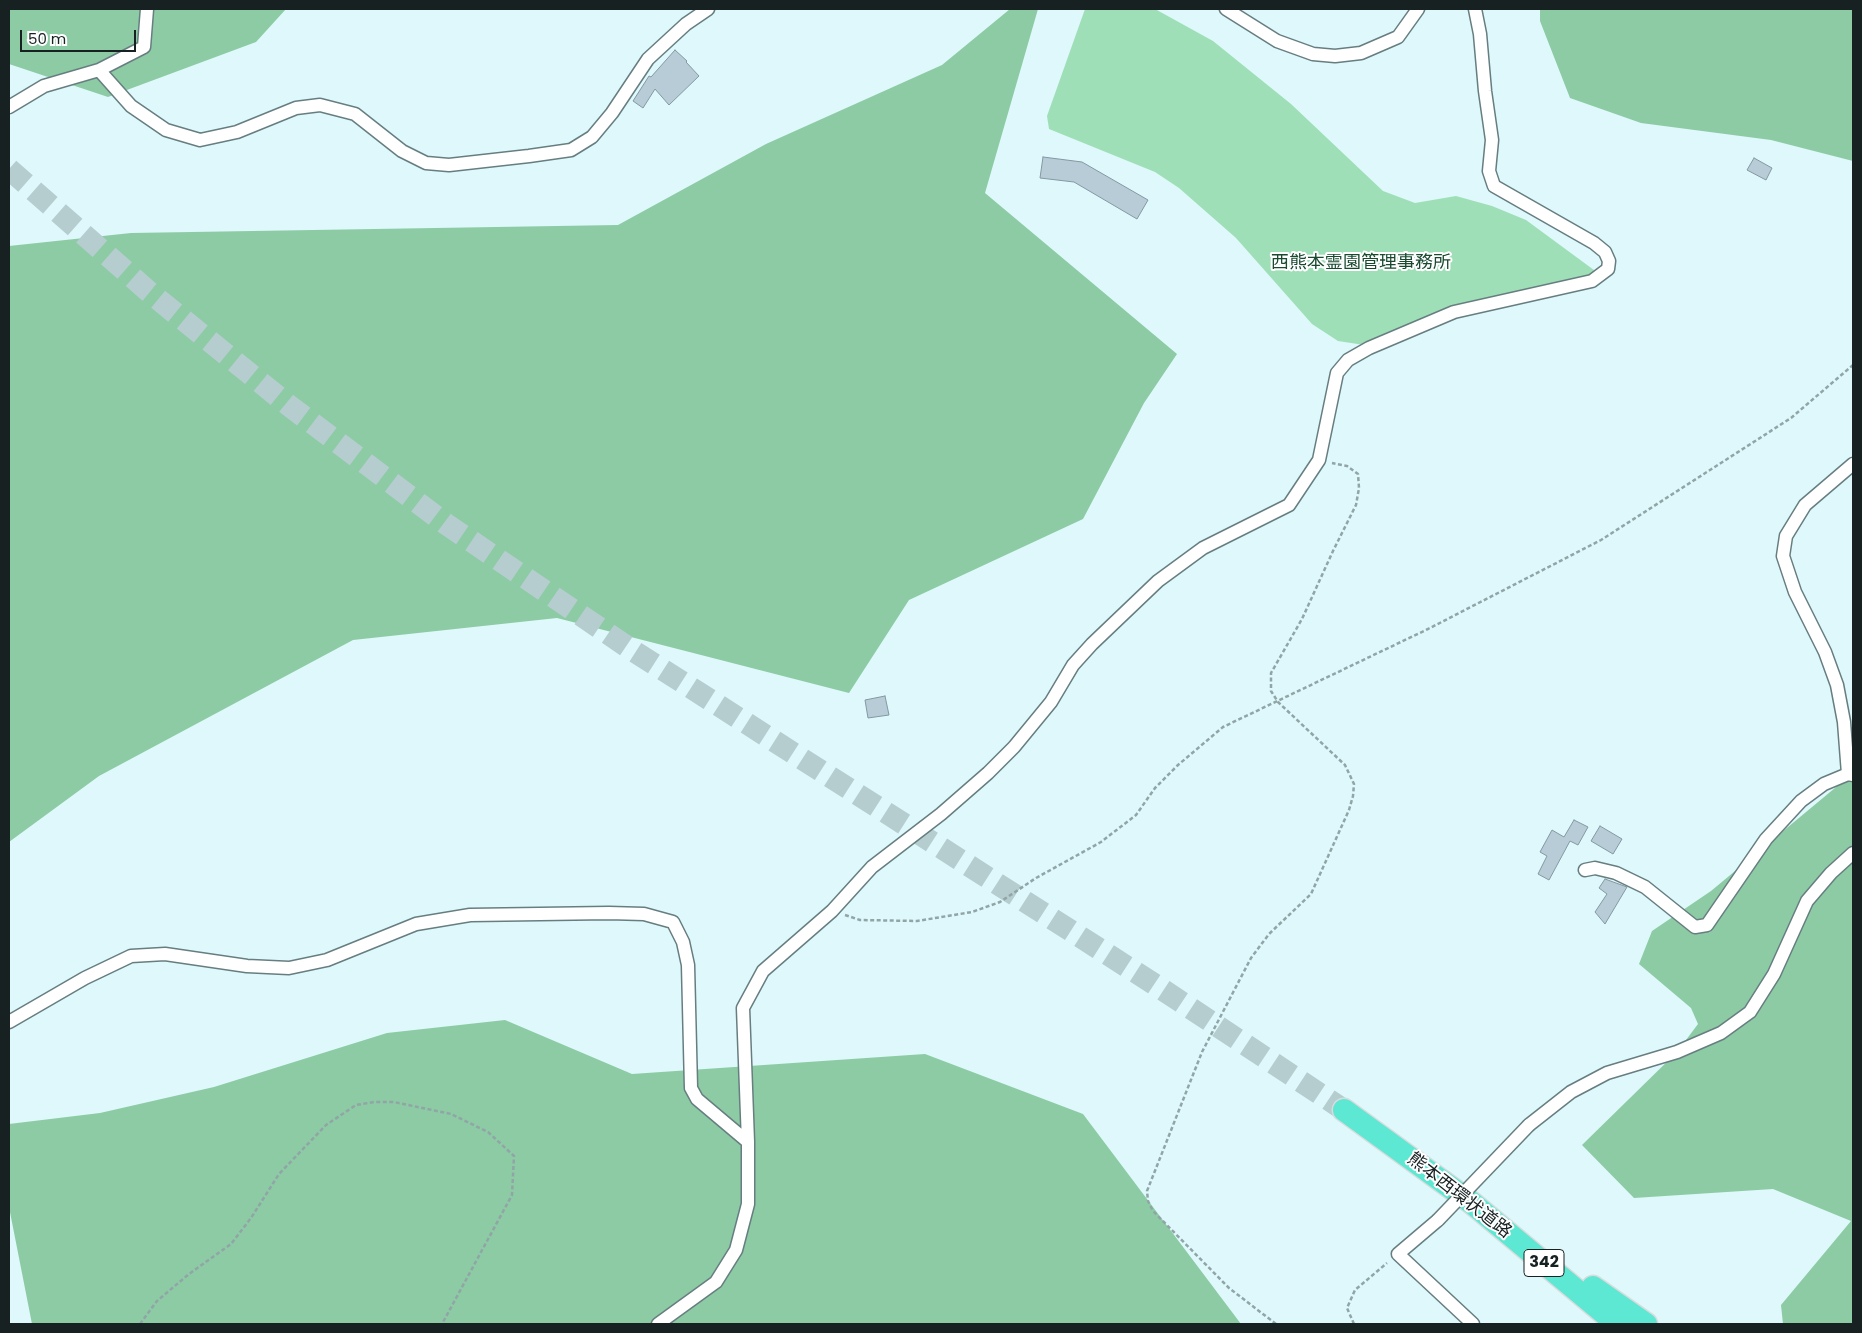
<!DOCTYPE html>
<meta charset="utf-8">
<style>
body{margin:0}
#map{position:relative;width:1862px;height:1333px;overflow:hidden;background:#def8fb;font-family:Poppins,sans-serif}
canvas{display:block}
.frame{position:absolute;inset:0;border:10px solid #172122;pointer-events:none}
.scale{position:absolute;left:20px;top:30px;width:116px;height:22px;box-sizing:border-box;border:2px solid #172122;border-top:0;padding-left:6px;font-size:15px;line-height:18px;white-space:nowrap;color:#172122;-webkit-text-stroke:4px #fff;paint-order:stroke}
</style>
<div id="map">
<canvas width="1862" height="1333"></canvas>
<div class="frame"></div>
<div class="scale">50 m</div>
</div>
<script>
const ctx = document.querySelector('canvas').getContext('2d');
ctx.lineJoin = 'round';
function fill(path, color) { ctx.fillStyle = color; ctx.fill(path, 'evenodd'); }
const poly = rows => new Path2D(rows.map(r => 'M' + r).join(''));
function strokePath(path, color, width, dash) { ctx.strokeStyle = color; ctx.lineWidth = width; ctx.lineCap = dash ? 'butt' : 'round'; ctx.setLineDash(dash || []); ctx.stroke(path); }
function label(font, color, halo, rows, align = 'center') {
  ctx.font = font + ' Poppins,"Noto Sans JP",sans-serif'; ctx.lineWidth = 4; ctx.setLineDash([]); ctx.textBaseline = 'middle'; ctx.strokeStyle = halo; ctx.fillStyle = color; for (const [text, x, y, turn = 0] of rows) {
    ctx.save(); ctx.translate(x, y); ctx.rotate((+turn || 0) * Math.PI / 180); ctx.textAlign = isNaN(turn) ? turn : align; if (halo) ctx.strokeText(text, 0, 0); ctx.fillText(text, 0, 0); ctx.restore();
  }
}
const green = poly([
 [1085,9,1155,9,1213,41,1291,104,1383,191,1415,203,1456,196,1492,206,1526,220,1598,273,1364,345,1338,341,1312,324,1236,238,1179,188,1155,172,1049,129,1047,116]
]);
const forest = poly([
 [9,9,286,9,256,42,108,97,9,64],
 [1010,9,1038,9,985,193,1177,354,1144,403,1083,519,909,600,849,693,557,618,353,640,99,776,9,842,9,246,131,233,618,225,766,144,942,65],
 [1540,9,1853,9,1853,161,1771,140,1641,123,1570,98,1540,21],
 [1853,773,1853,1324,1783,1324,1781,1305,1851,1221,1773,1189,1634,1198,1582,1145,1677,1052,1698,1024,1691,1008,1639,964,1652,931,1711,891],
 [505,1020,632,1074,925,1054,1083,1114,1241,1324,32,1324,9,1207,9,1124,100,1113,214,1087,387,1033]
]);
const building = poly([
 [675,50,687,61,686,62,699,76,669,105,655,89,643,108,633,101,649,76,651,77,675,50],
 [1043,157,1082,162,1148,200,1137,219,1074,182,1040,178,1043,157],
 [1754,158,1772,168,1766,180,1747,170,1754,158],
 [885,696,889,715,868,718,865,700,885,696],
 [1574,820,1588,827,1578,845,1570,841,1549,880,1538,874,1547,856,1540,852,1552,830,1564,837,1574,820],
 [1600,826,1622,839,1613,854,1591,841,1600,826],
 [1605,879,1627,887,1605,924,1595,912,1607,894,1599,888,1605,879]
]);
const highwayTunnel = poly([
 [9,169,148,291,287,404,446,524,632,650,1154,984,1344,1110]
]);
const path = poly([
 [845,915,860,920,917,921,972,912,1000,902,1036,878,1101,842,1136,815,1155,788,1178,765,1223,727,1428,629,1601,540,1791,418,1853,365],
 [140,1324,157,1301,189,1274,231,1244,251,1218,279,1174,326,1125,356,1105,374,1102,394,1102,451,1114,488,1132,514,1156,512,1195,442,1324],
 [1276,1324,1229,1288,1153,1211,1148,1201,1147,1191,1202,1052,1251,958,1269,934,1311,894,1349,810,1353,796,1354,784,1345,765,1278,702,1271,691,1271,673,1302,619,1333,551,1356,505,1359,488,1358,474,1347,466,1332,463],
 [1354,1324,1347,1308,1355,1290,1387,1263]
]);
const street = poly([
 [1226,9,1277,41,1313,54,1335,56,1361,53,1398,37,1418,9],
 [99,70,131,106,166,130,200,140,237,132,296,108,320,105,355,114,402,151,426,163,449,165,529,156,571,150,592,137,612,113,648,59,686,24,708,9],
 [9,107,44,86,99,70,144,47,147,9],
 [1848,774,1844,722,1837,685,1825,652,1795,592,1783,556,1786,536,1805,505,1853,464],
 [1585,870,1595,868,1616,873,1645,887,1695,927,1707,925,1766,839,1801,801,1824,784,1848,774,1853,775],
 [9,1022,85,978,131,956,165,954,247,966,289,968,327,960,416,924,470,915,609,913,644,914,673,922,683,942,688,965,691,1088,697,1099,748,1142],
 [1529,1125,1571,1092,1607,1073,1677,1052,1721,1033,1750,1012,1774,974,1807,901,1831,873,1853,853],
 [1438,1220,1398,1254,1473,1324],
 [658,1324,716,1282,736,1250,748,1204,748,1142,743,1008,763,971,832,911,872,867,941,814,988,773,1014,747,1051,702,1073,665,1092,644,1158,581,1203,548,1289,505,1319,460,1337,373,1348,360,1369,348,1454,312,1592,281,1608,269,1609,261,1605,252,1594,243,1494,186,1489,171,1492,140,1485,91,1480,34,1475,9]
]);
const highway = poly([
 [1344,1110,1472,1203,1617,1324],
 [1593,1287,1646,1324]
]);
const streetBridge = poly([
 [1438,1220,1529,1125]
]);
const shields = [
 [1544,1263,40]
];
const shieldNames = [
 ["342",1544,1263]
];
const parkNames = [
 ["西熊本霊園管理事務所",1361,263]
];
const streetNames = [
 ["熊本西環状道路",1459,1196,38]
];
fill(green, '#9fdfb7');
fill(forest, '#8ccba4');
fill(building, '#b7ccd7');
strokePath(building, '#8498a2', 1);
strokePath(highwayTunnel, '#b6cdd0', 22, [22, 11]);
strokePath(street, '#677e81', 15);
strokePath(highway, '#dadbdc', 25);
strokePath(path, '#91a5a7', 2.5, [4, 2.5]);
strokePath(street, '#fff', 12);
strokePath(highway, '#5ce8d3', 22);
strokePath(streetBridge, '#677e81', 15, []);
strokePath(streetBridge, '#fff', 12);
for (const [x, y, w] of shields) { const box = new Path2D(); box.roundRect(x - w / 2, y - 13.5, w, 27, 4); ctx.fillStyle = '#fff'; ctx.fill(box); strokePath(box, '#172122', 1); }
label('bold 16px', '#172122', null, shieldNames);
label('18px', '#194a30', '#fff', parkNames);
label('18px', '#172122', '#fff', streetNames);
</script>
